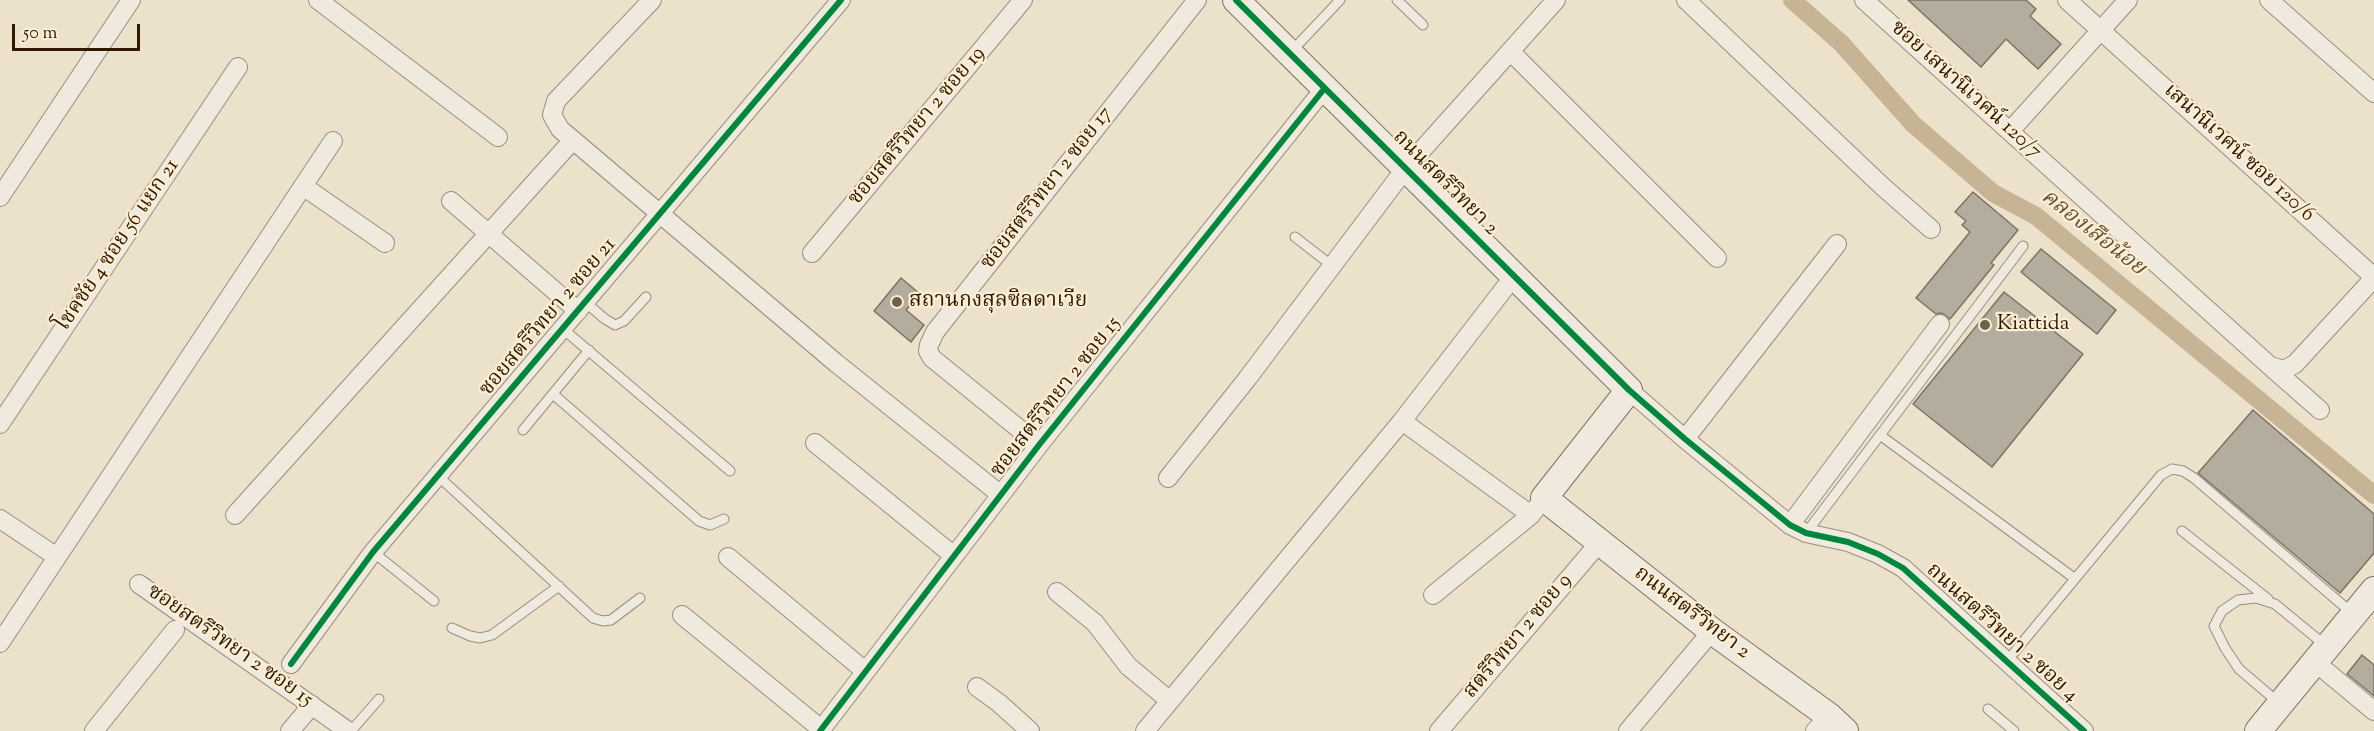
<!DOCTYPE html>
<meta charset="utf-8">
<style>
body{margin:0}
#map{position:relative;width:2374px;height:731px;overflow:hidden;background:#ece1cb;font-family:"Sorts Mill Goudy",serif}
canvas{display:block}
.scale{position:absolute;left:12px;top:24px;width:128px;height:27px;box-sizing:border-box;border:3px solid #311901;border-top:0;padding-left:8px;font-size:18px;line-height:21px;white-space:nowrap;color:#311901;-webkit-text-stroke:4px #fbeed5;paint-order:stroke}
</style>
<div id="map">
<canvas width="2374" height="731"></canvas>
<div class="scale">50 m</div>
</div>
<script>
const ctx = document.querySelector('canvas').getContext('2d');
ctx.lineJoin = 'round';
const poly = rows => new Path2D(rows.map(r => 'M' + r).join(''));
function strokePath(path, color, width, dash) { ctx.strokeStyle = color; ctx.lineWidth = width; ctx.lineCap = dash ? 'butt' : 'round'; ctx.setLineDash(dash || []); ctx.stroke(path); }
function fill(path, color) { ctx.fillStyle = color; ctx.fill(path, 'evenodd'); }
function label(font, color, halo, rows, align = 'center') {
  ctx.font = font + ' "Sorts Mill Goudy","Noto Serif Thai",serif'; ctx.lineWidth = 4.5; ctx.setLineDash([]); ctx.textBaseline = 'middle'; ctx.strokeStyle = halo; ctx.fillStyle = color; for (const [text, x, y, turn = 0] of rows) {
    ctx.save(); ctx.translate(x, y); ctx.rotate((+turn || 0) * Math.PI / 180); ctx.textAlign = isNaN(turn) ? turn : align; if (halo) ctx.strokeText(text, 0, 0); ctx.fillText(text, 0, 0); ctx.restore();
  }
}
const canal = poly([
 [1792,0,1841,43,1913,124,1993,193,2036,216,2374,495]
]);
const building = poly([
 [1908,0,2026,0,2036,9,2030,16,2061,44,2038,69,2006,39,1981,67,1908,0],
 [1973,192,2018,230,1991,263,1994,265,1950,319,1942,313,1936,314,1916,298,1970,232,1962,225,1966,221,1955,212,1973,192],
 [2041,249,2116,310,2097,334,2021,272,2041,249],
 [901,278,920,294,906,310,924,325,911,342,874,311,901,278],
 [2004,292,2083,354,1992,467,1913,404,2004,292],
 [2253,410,2374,514,2374,553,2340,593,2198,473,2253,410],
 [2362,655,2374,665,2374,696,2347,674,2362,655]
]);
const lane = poly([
 [1397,0,1423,25],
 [1290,53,1340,0],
 [1295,237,1331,265],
 [585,302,605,319,615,325,624,321,646,297],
 [563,329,730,471],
 [553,394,699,521,710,525,724,519],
 [523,430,589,350],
 [1880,435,2074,578],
 [438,476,593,618,603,621,611,620,640,598],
 [2182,531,2268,599],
 [1806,533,2023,246],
 [373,552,434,601],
 [452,628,470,636,480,638,492,635,559,586],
 [2007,661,2161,475,2172,469,2183,471,2194,478,2352,613],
 [2279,703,2239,669,2225,648,2214,626,2222,611,2238,600,2256,598,2275,604,2326,646],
 [1988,709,2014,731],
 [351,731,379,699]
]);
const street = poly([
 [318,0,498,137],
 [652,0,556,101,552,115,560,129,836,363,1001,495],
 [1686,0,1882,186,1931,229],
 [1864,0,2270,366,2284,370,2295,364,2374,278],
 [2067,0,2374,277],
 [2269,0,2374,93],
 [1510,51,1717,258],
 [2010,131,2128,0],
 [303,186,385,243],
 [0,197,131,0],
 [451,201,578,311],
 [812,253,1023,0],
 [2271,367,2320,410],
 [1629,390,1685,439,1790,525,1806,533,1848,542,1878,554,1903,568,2084,731],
 [1402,421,1531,515],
 [0,424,238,67],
 [1685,439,1837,244],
 [815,443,954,556],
 [1039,445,932,358,928,351,929,345,935,332,1197,0],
 [1168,478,1247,379,1405,169,1556,0],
 [235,515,573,140],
 [0,519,57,557],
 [1790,525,1940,324],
 [728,557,865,671],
 [139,584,348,731],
 [1057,592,1095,623,1128,666,1170,701],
 [1433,595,1531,515,1537,507],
 [682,615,821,729],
 [0,643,333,141],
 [2315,662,2374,711],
 [291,664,373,552,841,0],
 [977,687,999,703,1030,731],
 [94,731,175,630],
 [290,731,312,705],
 [820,731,1039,445,1324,89],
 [1145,731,1402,421,1514,276],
 [1439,731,1599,543],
 [1628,731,1712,631],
 [1815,731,1829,716]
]);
const secondary = poly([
 [1236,0,1629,390,1544,498,1712,631,1829,716,1845,731],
 [2258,731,2374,590]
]);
const cycleway = poly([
 [1236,0,1629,390,1685,439,1790,525,1806,533,1848,542,1878,554,1903,568,2084,731],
 [291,664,373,552,841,0],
 [820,731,1039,445,1324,89]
]);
const markers = [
 [897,302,6,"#725f48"],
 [1985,325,6,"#725f48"]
];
const streetNames = [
 ["ซอย เสนานิเวศน์ 120/7",1965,91,42],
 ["ซอยสตรีวิทยา 2 ซอย 19",918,127,-50],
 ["เสนานิเวศน์ ซอย 120/6",2238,154,42],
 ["ถนนสตรีวิทยา 2",1444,184,45],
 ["ซอยสตรีวิทยา 2 ซอย 17",1048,189,-52],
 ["โชคชัย 4 ซอย 56 แยก 21",119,246,-56],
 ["ซอยสตรีวิทยา 2 ซอย 21",549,318,-50],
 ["ซอยสตรีวิทยา 2 ซอย 15",1057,398,-52],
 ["ถนนสตรีวิทยา 2",1691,614,37],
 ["ถนนสตรีวิทยา 2 ซอย 4",2001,634,42],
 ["สตรีวิทยา 2 ซอย 9",1519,637,-50],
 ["ซอยสตรีวิทยา 2 ซอย 15",229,647,35]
];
const poiNames = [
 ["สถานกงสุลซิลดาเวีย",909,302],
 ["Kiattida",1997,325]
];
const waterNames = [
 ["คลองเสือน้อย",2092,234,38]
];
strokePath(canal, '#c6b495', 18);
fill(building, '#b4ac9c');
strokePath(building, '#7c7365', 1.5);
strokePath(lane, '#978e7f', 11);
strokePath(street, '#978e7f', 20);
strokePath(secondary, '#7c7365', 28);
strokePath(lane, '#efe9de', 9);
strokePath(street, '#efe9de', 18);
strokePath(secondary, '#efe9de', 26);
strokePath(cycleway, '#00873e', 6);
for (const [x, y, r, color] of markers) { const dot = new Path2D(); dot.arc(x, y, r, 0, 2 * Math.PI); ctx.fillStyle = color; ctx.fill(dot); strokePath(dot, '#fbeed5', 2); }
label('21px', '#311901', '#fbeed5', streetNames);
label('21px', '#311901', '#fbeed5', poiNames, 'left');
label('italic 22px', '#664f33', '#fbeed5', waterNames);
</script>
